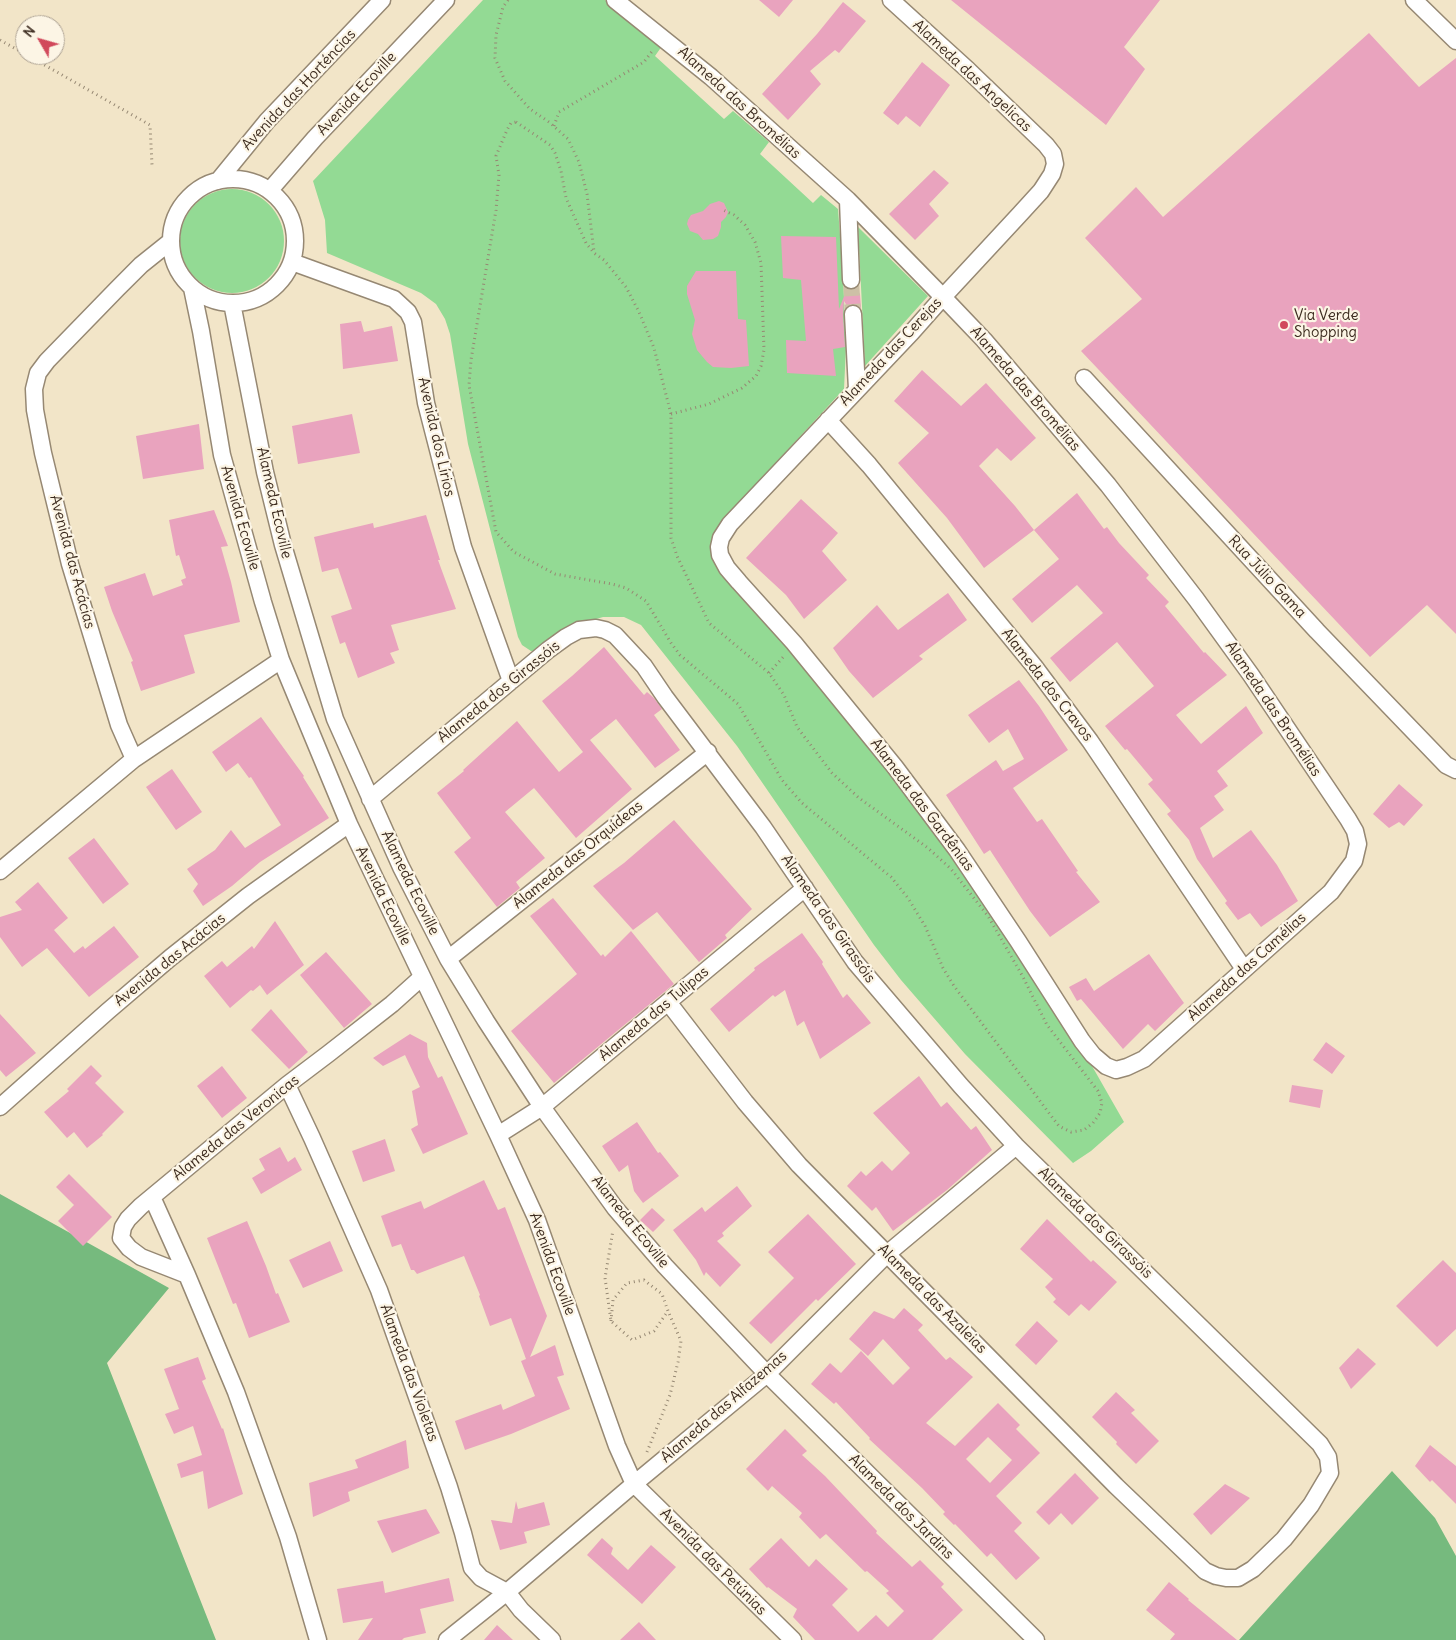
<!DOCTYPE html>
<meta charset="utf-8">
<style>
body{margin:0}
#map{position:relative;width:1456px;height:1640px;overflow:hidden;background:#f2e5c8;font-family:Delius,sans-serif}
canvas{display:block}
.north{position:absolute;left:15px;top:15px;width:50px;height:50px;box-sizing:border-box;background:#fcf5e5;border:1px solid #afa495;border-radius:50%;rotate:308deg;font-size:14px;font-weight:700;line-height:20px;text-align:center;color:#3b2a1e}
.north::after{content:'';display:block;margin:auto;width:18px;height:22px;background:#d1495b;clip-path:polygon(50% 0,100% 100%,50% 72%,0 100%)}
</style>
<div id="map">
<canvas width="1456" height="1640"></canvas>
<div class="north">N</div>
</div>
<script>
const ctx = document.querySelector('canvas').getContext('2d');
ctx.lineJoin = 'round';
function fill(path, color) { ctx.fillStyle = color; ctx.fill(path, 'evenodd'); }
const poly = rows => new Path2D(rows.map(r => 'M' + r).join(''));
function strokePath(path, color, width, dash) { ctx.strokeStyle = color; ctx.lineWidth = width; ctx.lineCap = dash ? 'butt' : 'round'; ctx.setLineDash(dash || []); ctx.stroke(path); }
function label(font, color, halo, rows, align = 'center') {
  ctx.font = font + ' Delius,sans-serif'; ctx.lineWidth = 4.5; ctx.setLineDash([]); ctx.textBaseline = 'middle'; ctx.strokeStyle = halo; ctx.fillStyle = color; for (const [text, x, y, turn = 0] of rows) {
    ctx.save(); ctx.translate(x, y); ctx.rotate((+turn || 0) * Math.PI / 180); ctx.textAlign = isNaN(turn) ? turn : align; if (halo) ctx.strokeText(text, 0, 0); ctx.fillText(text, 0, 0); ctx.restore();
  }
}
const green = poly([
 [483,0,605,0,662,46,655,56,724,119,733,111,769,142,760,154,813,203,821,195,838,209,843,274,846,347,844,389,720,523,714,537,777,631,925,813,1088,1059,1124,1122,1091,1151,1073,1163,965,1054,901,980,874,945,737,746,641,625,624,617,603,617,593,620,535,651,531,651,522,645,518,637,468,444,450,334,445,319,436,304,421,293,327,253,325,220,313,181],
 '180 241a52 52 0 1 1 104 0a52 52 0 1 1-104 0Z',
 [858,227,928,296,865,366]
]);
const forest = poly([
 [0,1194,169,1288,107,1363,216,1640,0,1640],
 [1392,1471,1435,1518,1456,1556,1456,1640,1239,1640]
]);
const building = poly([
 [759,0,793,0,779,17],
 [951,0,1160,0,1124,47,1145,69,1106,125],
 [843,2,866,21,839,53,835,50,810,71,821,84,788,120,762,94,817,34],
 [1369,33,1419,87,1456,58,1456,634,1427,605,1370,657,1081,351,1142,299,1085,238,1136,187,1163,217],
 [922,62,950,85,920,127,906,116,898,125,883,113],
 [934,170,949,183,929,204,939,216,915,240,889,214],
 [719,201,724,203,728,212,726,217,721,222,721,227,718,236,713,239,703,240,698,234,690,231,687,224,688,220,691,215,703,211,710,204],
 [781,236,836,237,839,309,847,289,852,290,856,288,860,294,861,308,853,304,847,306,844,301,843,315,845,347,833,349,836,376,787,373,786,340,806,341,801,280,783,278],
 [696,271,736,271,738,319,746,320,749,366,731,368,713,367,707,362,697,350,692,334,695,320,687,294,687,286],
 [361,321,364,332,392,326,398,361,343,369,340,324],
 [922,370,961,406,986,383,1036,438,1011,461,997,448,979,466,1015,506,1034,530,984,568,947,518,898,463,929,433,894,401],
 [352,414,360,453,298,464,292,426],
 [199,424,204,469,143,479,136,436],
 [1077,493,1104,529,1107,527,1119,543,1149,575,1146,578,1169,602,1165,606,1204,653,1205,652,1227,675,1176,715,1201,744,1246,706,1263,733,1217,771,1228,786,1214,796,1224,810,1200,828,1213,858,1251,830,1277,865,1298,901,1261,927,1250,913,1238,920,1225,903,1227,901,1197,859,1189,840,1167,814,1171,811,1148,784,1153,780,1127,749,1125,750,1105,726,1154,686,1117,642,1070,682,1050,658,1103,613,1077,585,1032,623,1012,599,1059,559,1034,530],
 [801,499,838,533,822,551,847,580,804,619,786,595,746,558],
 [214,510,228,546,221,547,231,582,240,622,184,635,195,673,141,691,131,662,133,661,112,611,104,587,145,573,153,596,183,585,181,580,186,578,179,555,176,556,169,520],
 [426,515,440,560,438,560,456,609,391,625,399,650,390,653,395,663,358,678,345,642,340,644,331,616,352,609,338,568,322,572,314,537,373,523,374,528],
 [948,593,967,620,919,656,923,659,873,698,849,671,833,648,877,605,898,630],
 [604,647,644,695,647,692,654,698,662,709,654,715,680,750,655,768,616,719,590,740,632,789,576,838,534,788,505,812,545,858,516,882,520,888,497,907,454,852,471,838,437,793,464,771,463,770,517,721,559,772,583,752,542,701,572,676],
 [1019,680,1039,706,1068,750,1013,788,1037,822,1042,819,1078,871,1076,872,1100,902,1050,937,1030,911,990,850,984,854,946,795,996,760,1003,771,1024,759,1008,729,989,743,968,715],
 [261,717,304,776,303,777,329,818,260,862,232,886,203,906,193,891,198,884,187,869,215,850,231,830,245,848,281,825,251,777,249,778,238,763,226,772,212,752],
 [172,769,202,812,176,830,146,787],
 [1399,784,1423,805,1404,826,1399,822,1389,828,1373,814],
 [674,820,752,909,725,935,727,938,699,962,657,912,633,930,593,886,624,863],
 [94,838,129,884,103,904,68,858],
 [38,882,68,918,54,930,74,953,83,946,85,949,114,926,139,957,89,997,47,948,22,967,0,937,0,917,22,910,15,902],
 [553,898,601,956,603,954,605,957,631,931,674,984,554,1083,511,1031,577,974,530,916],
 [275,921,304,965,267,995,260,985,253,991,251,990,230,1008,204,976,222,961,227,967,252,946,254,949],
 [802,933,823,962,822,964,843,998,847,994,871,1023,820,1059,804,1021,797,1026,785,990,775,997,773,995,729,1032,710,1009,755,970,754,968],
 [326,952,372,1004,344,1028,300,975],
 [1149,954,1184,1003,1155,1031,1148,1024,1123,1049,1081,999,1077,1001,1069,987,1086,978,1094,991],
 [271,1009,308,1052,289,1069,251,1030],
 [0,1014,36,1053,6,1077,0,1070],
 [410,1034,427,1043,428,1057,438,1078,442,1076,468,1134,423,1154,411,1129,418,1125,412,1091,420,1087,405,1055,383,1066,373,1058],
 [1326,1042,1345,1056,1332,1074,1313,1060],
 [91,1065,102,1076,95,1083,124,1112,102,1134,103,1135,87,1148,74,1132,67,1138,44,1112,69,1091,67,1089],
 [222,1066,247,1098,222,1118,197,1086],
 [919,1076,941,1107,947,1102,971,1130,976,1126,992,1150,947,1190,893,1231,876,1207,872,1211,847,1186,861,1171,866,1176,882,1161,892,1171,910,1153,873,1113],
 [1292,1085,1323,1090,1320,1108,1289,1102],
 [637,1122,658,1153,660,1152,679,1176,643,1203,634,1191,628,1165,619,1172,602,1146],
 [385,1139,395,1171,363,1182,352,1151],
 [280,1147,288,1162,295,1157,302,1170,261,1194,252,1178,265,1170,259,1159],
 [69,1174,112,1217,83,1246,58,1221,74,1205,56,1187],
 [484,1180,498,1210,505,1207,547,1316,530,1357,555,1345,564,1375,557,1377,570,1409,511,1434,465,1450,455,1421,501,1404,503,1410,535,1396,521,1361,526,1359,511,1318,490,1326,479,1296,480,1295,464,1256,417,1274,414,1270,411,1270,401,1244,392,1247,381,1216,421,1201,424,1209],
 [737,1186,752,1206,722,1233,724,1236,717,1241,741,1265,720,1287,706,1272,704,1276,696,1260,673,1230,702,1207,705,1212],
 [652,1208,665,1220,653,1232,640,1220],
 [808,1214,856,1264,818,1301,816,1299,771,1344,749,1323,794,1278,768,1252],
 [1047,1219,1091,1262,1093,1260,1117,1282,1089,1311,1081,1304,1069,1316,1053,1302,1056,1299,1045,1287,1053,1279,1020,1249],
 [247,1221,266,1266,276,1294,278,1293,290,1322,249,1338,236,1303,233,1304,207,1238],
 [330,1241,343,1271,303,1288,289,1260],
 [1443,1260,1456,1273,1456,1329,1437,1347,1396,1306],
 [904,1308,923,1325,918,1330,946,1360,950,1357,973,1377,926,1423,955,1446,998,1403,1020,1425,1016,1429,1040,1453,996,1496,1022,1523,1014,1531,1040,1558,1016,1580,991,1553,987,1557,955,1524,954,1525,943,1514,945,1512,922,1488,869,1439,870,1438,836,1402,834,1404,811,1384,830,1363,841,1373,861,1351,893,1385,910,1368,883,1339,868,1356,849,1339,874,1311,894,1319],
 [988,1437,1012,1460,990,1483,966,1459],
 [1037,1321,1058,1341,1036,1365,1015,1345],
 [1358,1348,1376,1364,1351,1389,1339,1368],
 [198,1357,206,1379,202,1381,222,1429,223,1428,243,1494,208,1509,203,1471,181,1478,177,1464,202,1455,193,1426,174,1434,165,1414,179,1409,164,1369],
 [1116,1392,1135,1410,1131,1413,1159,1441,1136,1464,1116,1444,1117,1442,1092,1417],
 [785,1429,807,1451,802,1455,825,1476,877,1531,876,1533,912,1567,920,1560,944,1584,941,1587,963,1610,932,1640,815,1640,793,1617,797,1609,768,1587,767,1588,749,1569,781,1538,809,1567,816,1559,848,1589,832,1605,858,1632,876,1615,888,1627,904,1611,886,1593,889,1591,867,1571,865,1572,826,1534,820,1539,799,1517,802,1513,772,1486,768,1491,746,1469],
 [406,1440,409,1468,348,1492,350,1501,313,1517,309,1483,358,1468,355,1460],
 [1430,1445,1456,1466,1456,1504,1432,1480,1430,1482,1415,1466],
 [1075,1473,1099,1498,1072,1525,1061,1513,1049,1525,1036,1512],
 [1225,1484,1250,1498,1211,1535,1193,1514],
 [516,1501,518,1509,544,1502,550,1525,524,1532,527,1543,500,1550,491,1520,512,1523],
 [426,1509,440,1533,392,1553,377,1521],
 [602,1538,613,1548,611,1554,628,1570,651,1545,676,1567,642,1604,587,1555],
 [449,1578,454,1601,420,1609,426,1633,404,1638,402,1640,358,1640,373,1618,343,1623,337,1589,383,1581,385,1593],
 [1169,1582,1189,1599,1188,1600,1237,1640,1170,1640,1175,1634,1146,1610],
 [639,1622,656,1640,620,1640],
 [497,1625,513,1640,484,1640]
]);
const minorTunnel = poly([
 [851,280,853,314]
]);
const path = poly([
 [508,0,503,7,496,35,495,58,505,81,530,109,549,122,568,139,579,162,587,194,594,252],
 [0,40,25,54],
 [27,55,150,125,152,165],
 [516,122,550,145,555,153,561,171,566,198,586,243,594,253,604,260,626,287,639,312,654,348,671,414,671,538,677,556,709,623,769,673,784,695,797,727,832,773,859,798,928,848,951,869,988,916,1023,977,1047,1025,1098,1091,1102,1103,1100,1113,1093,1123,1084,1130,1071,1132,1059,1126,1052,1117,954,986,943,968,925,926,908,898,891,877,802,803,782,780,738,704,680,655,671,643,646,601,626,588,612,584,555,574,514,552,496,532,469,385,471,360,496,210,499,175,496,156,507,130,511,123,516,122],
 [554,126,559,112,644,62,653,50],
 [671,414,709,404,742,388,756,376,761,366,764,350,761,263,755,242,745,225,734,215,721,209],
 [769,673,785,655],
 [611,1321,613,1300,627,1283,644,1280,662,1294,668,1311,654,1331,632,1340,611,1321,605,1278,613,1230],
 [647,1452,670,1395,678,1362,681,1341,668,1311]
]);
const minor = poly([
 [615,0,711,77,848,200,943,297,984,340,1108,485,1196,599,1251,675,1348,819,1355,831,1358,844,1354,861,1331,892,1144,1059,1127,1067,1116,1070,1106,1066,1093,1055,1082,1041,1018,941,957,850,895,767,794,643,739,582,727,568,720,555,719,547,721,538,730,524,912,332,943,297,1020,214,1041,191,1052,174,1055,164,1053,154,1046,145,968,70,891,0],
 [1414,0,1456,41],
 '171 241a62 62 0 1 1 124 0a62 62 0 1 1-124 0Z',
 [218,181,267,121,382,0],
 [270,190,315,138,446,0],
 [848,200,851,280],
 [292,262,394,299,408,312,413,322,426,403,463,547,511,681],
 [192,288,201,331,222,455,263,602,281,660,349,824,498,1135,537,1220,617,1446,634,1484,793,1640],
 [232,303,265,472,283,545,335,719,401,867,448,959,486,1021,542,1107,615,1208,665,1266,767,1374,1036,1640],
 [853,314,857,389],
 [1084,378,1317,631,1446,765,1456,770],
 [828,420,869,465,1034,666,1090,741,1244,969],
 [134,759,119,725,70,564,43,453,35,410,34,389,38,373,47,361,117,289,141,265,171,241],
 [370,799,548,650,566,637,579,630,596,628,605,630,615,635,644,666,665,697,763,827,855,962,961,1086,1016,1146,1320,1444,1328,1457,1330,1473,1311,1505,1284,1539,1253,1569,1238,1578,1226,1578,1216,1576,1205,1571,1116,1486,799,1165,745,1102,668,1002],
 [0,871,134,759,281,660],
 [448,959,708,752],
 [287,1085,312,1138,379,1290,449,1487,463,1533,472,1568,481,1578,507,1592,521,1610,552,1640],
 [0,1107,108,1011,170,958,248,896,349,824],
 [498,1135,542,1107,805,888],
 [152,1197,187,1275,236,1392,288,1537,318,1640],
 [187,1275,141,1257,129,1248,121,1238,123,1227,128,1219,141,1206,287,1085,328,1054,392,1004,422,977],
 [447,1640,507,1592,634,1484,767,1374,887,1254,1016,1146]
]);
const markers = [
 [1284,325,5,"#d1495b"]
];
const streetNames = [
 ["Alameda das Angelicas",972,76,43],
 ["Avenida das Horténcias",299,90,-47],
 ["Avenida Ecoville",357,94,-47],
 ["Alameda das Bromélias",739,103,42],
 ["Alameda das Cerejas",891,352,-47],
 ["Alameda das Bromélias",1025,389,49],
 ["Avenida dos Lírios",436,437,77],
 ["Alameda Ecoville",274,503,77],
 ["Avenida Ecoville",240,518,74],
 ["Avenida das Acácias",72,562,75],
 ["Rua Júlio Gama",1267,577,47],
 ["Alameda dos Cravos",1047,685,52],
 ["Alameda dos Girassóis",499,692,-39],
 ["Alameda das Bromélias",1273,709,56],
 ["Alameda das Gardênias",922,805,53],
 ["Alameda das Orquídeas",578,855,-39],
 ["Alameda Ecoville",410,883,64],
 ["Avenida Ecoville",383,896,64],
 ["Alameda dos Girassóis",828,919,55],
 ["Avenida das Acácias",170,960,-39],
 ["Alameda das Camélias",1247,967,-42],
 ["Alameda das Tulipas",654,1014,-40],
 ["Alameda das Veronicas",236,1128,-39],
 ["Alameda Ecoville",630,1222,51],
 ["Alameda dos Girassóis",1095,1223,44],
 ["Avenida Ecoville",552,1264,70],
 ["Alameda das Azaleias",932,1299,45],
 ["Alameda das Violetas",409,1373,70],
 ["Alameda das Alfazemas",724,1407,-41],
 ["Alameda dos Jardins",901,1507,45],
 ["Avenida das Petúnias",713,1562,45]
];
const poiNames = [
 ["Via Verde",1294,316],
 ["Shopping",1294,333]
];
fill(green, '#93da94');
fill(forest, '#76ba7e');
fill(building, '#e9a3be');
strokePath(minorTunnel, '#cdc0a6', 16, [16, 8]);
strokePath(minor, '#968873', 19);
strokePath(path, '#968873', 3, [1, 4]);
strokePath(minor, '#fff', 16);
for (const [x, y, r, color] of markers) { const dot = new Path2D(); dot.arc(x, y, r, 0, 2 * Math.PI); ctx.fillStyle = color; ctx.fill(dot); strokePath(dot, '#fcf5e5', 2); }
label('15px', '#3b2a1e', '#fcf5e5', streetNames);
label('15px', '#3b2a1e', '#fcf5e5', poiNames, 'left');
</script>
